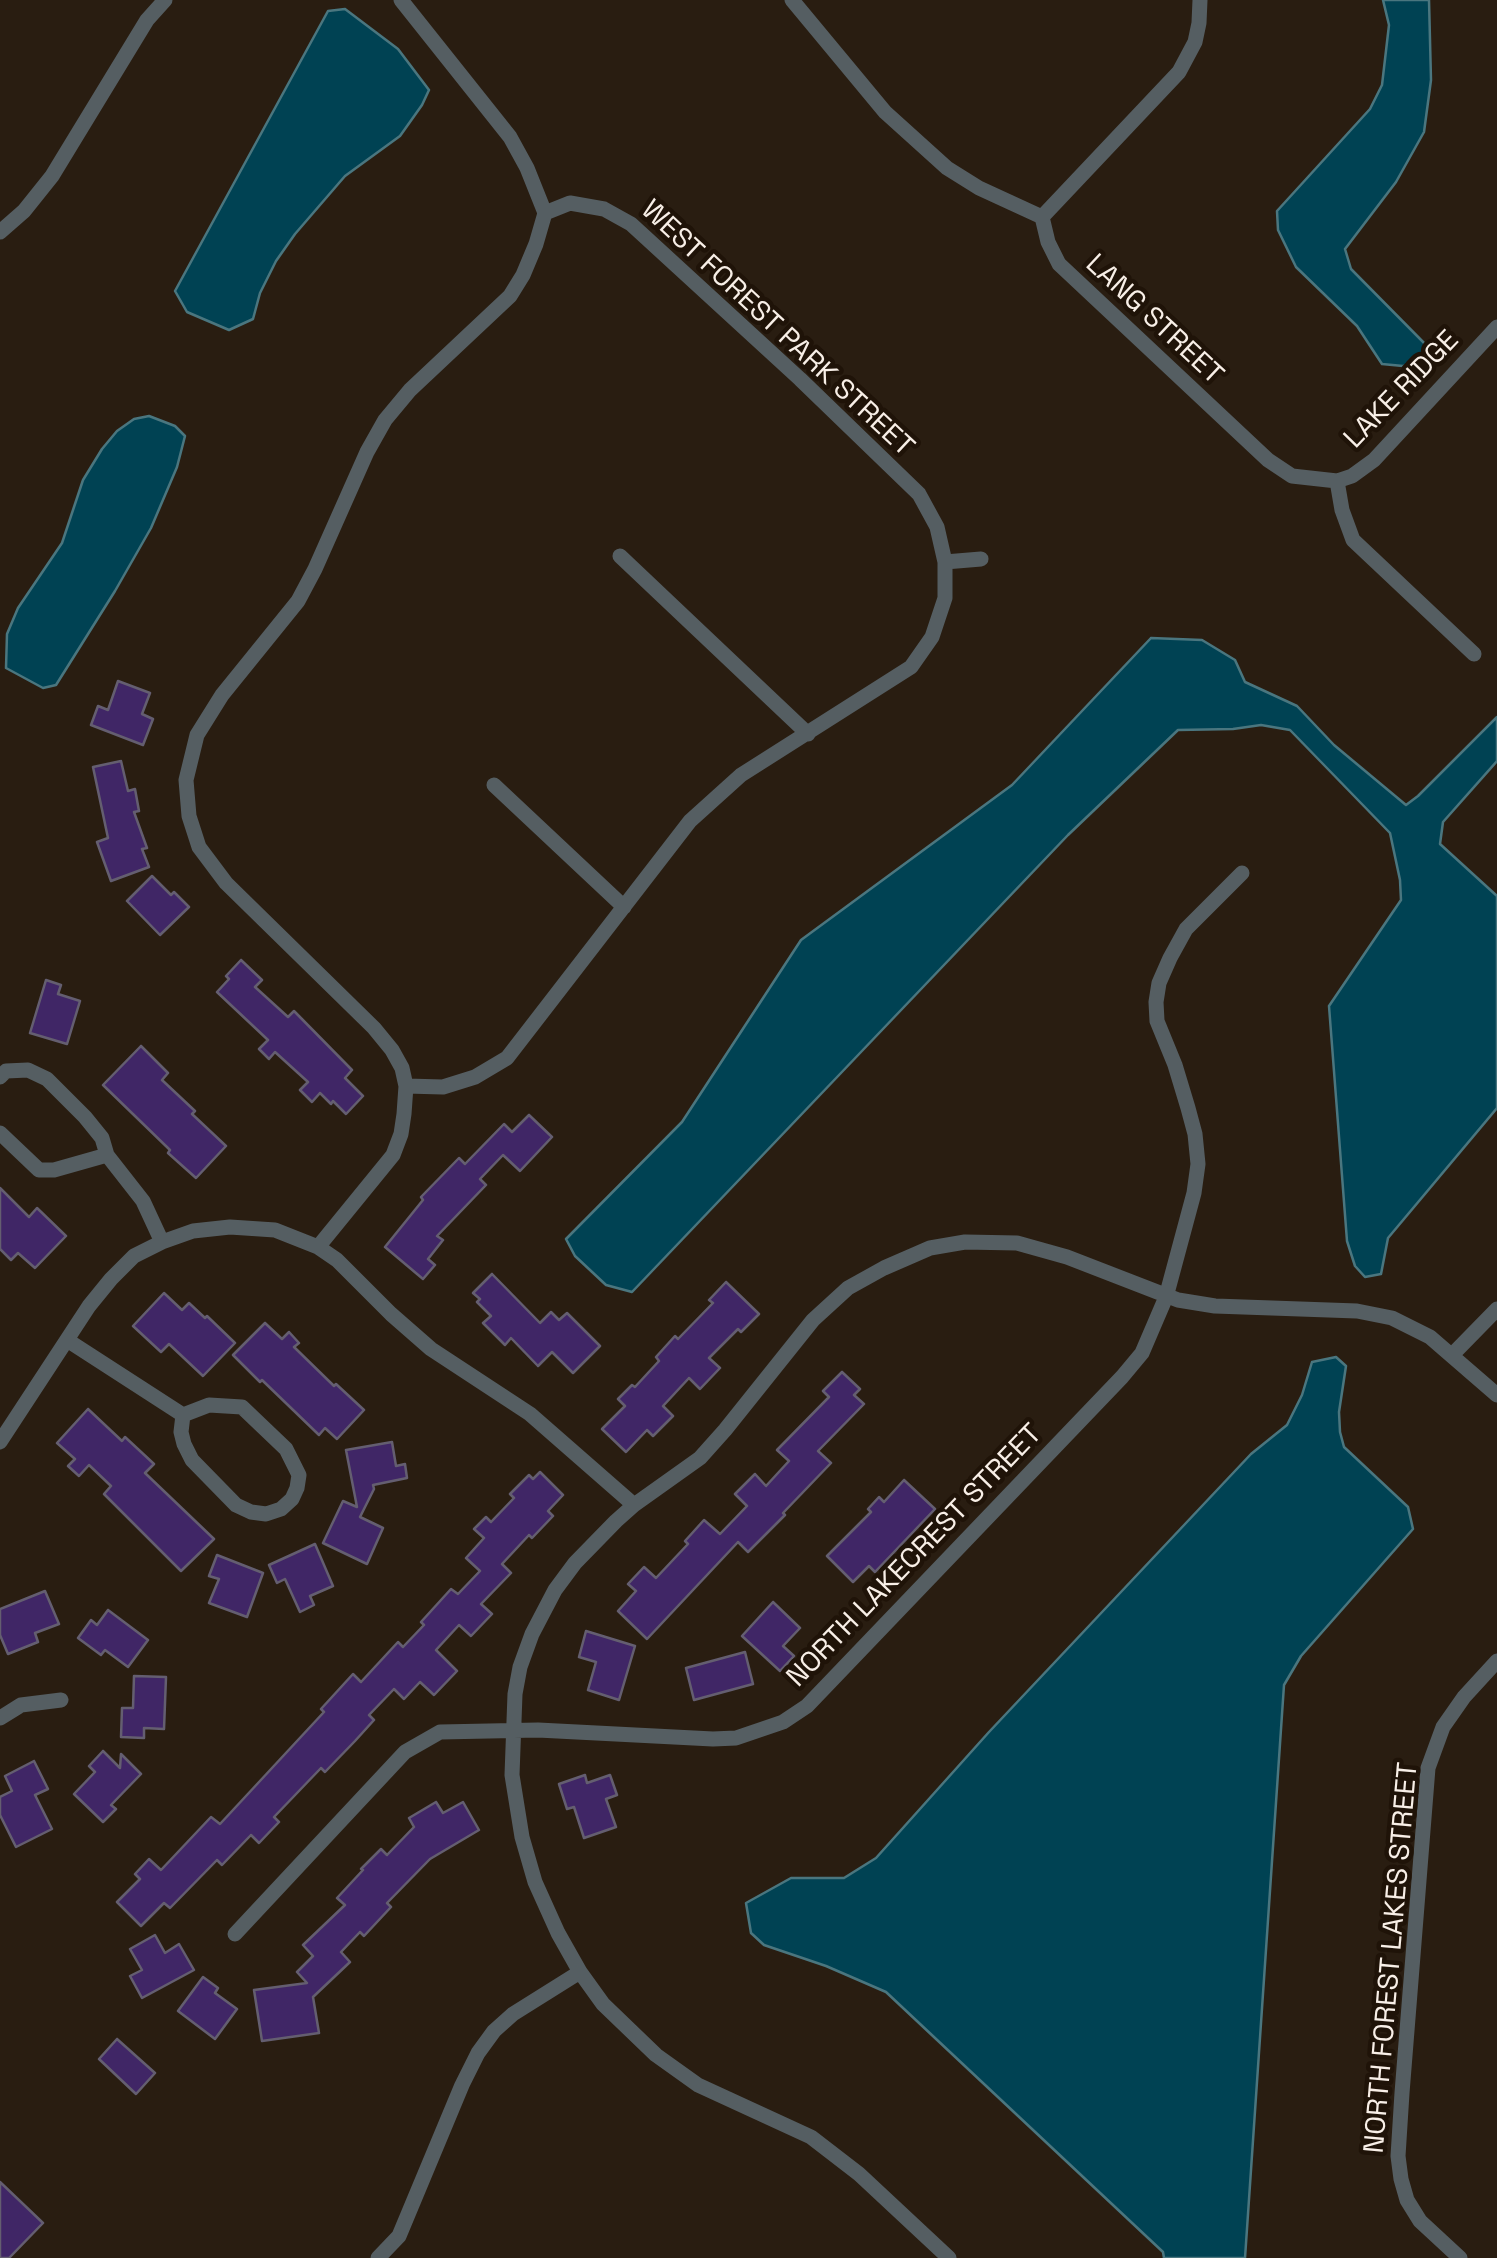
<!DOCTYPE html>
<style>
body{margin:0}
canvas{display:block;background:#291d11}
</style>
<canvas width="1497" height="2258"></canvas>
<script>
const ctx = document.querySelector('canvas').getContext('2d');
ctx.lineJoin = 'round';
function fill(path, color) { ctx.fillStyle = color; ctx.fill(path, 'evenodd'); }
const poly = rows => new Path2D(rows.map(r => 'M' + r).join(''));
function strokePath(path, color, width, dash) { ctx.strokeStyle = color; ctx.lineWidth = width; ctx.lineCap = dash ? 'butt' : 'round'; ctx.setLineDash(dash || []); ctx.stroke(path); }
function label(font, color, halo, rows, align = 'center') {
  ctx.font = font + ' "Space Grotesk",sans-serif'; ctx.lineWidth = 9; ctx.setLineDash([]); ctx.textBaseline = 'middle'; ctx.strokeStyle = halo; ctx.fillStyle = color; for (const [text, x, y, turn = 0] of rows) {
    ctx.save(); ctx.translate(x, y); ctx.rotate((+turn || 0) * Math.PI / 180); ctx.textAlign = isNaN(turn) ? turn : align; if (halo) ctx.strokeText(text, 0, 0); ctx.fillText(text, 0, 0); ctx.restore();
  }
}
const water = poly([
 [1383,0,1429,0,1431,80,1424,132,1396,182,1345,249,1351,269,1430,349,1419,362,1403,366,1382,364,1357,326,1296,267,1278,230,1277,211,1370,109,1382,85,1389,25,1383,0],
 [345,9,398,49,429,90,422,105,400,136,345,176,295,234,276,261,260,293,253,319,229,330,187,312,175,291,328,11,345,9],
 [149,416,175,426,185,436,177,467,151,528,115,591,56,685,43,688,6,668,7,634,18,608,62,543,83,480,102,449,117,431,134,419,149,416],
 [1151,638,1202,640,1235,660,1245,682,1297,706,1334,745,1406,805,1418,796,1497,717,1497,761,1443,822,1440,844,1497,896,1497,1108,1388,1238,1381,1274,1365,1277,1355,1266,1347,1241,1329,1006,1401,900,1400,880,1390,833,1290,730,1261,725,1233,729,1178,730,1068,835,632,1292,606,1285,575,1256,566,1239,682,1122,801,940,1012,785,1151,638],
 [1336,1357,1346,1366,1339,1412,1340,1432,1344,1447,1408,1507,1413,1529,1301,1656,1284,1685,1245,2258,1164,2258,1163,2252,886,1992,826,1966,764,1945,751,1933,746,1903,791,1878,844,1878,876,1858,989,1732,1251,1454,1287,1425,1302,1395,1312,1362,1336,1357]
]);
const building = poly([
 [118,681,150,693,142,714,153,719,143,745,91,725,98,706,108,710,118,681],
 [121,761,128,791,135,789,139,811,134,812,147,848,142,849,149,867,111,881,97,842,108,838,93,767,121,761],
 [152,876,171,895,174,892,189,907,160,935,127,901,152,876],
 [241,960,262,980,255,987,288,1017,294,1011,352,1070,345,1078,363,1096,346,1114,333,1101,331,1104,320,1093,312,1102,300,1090,308,1082,275,1052,269,1059,259,1049,268,1040,217,992,229,979,226,976,241,960],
 [46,980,61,985,58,994,80,1001,67,1044,30,1033,46,980],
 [141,1046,168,1073,162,1080,195,1111,192,1114,226,1146,196,1178,168,1153,170,1150,103,1085,141,1046],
 [529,1115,552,1137,520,1171,503,1155,480,1179,486,1185,437,1236,443,1240,428,1259,435,1265,423,1279,385,1247,423,1200,421,1197,459,1158,465,1164,504,1124,512,1132,529,1115],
 [0,1188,29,1217,37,1208,66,1236,35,1268,18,1253,11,1260,0,1249,0,1188],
 [492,1274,540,1323,551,1312,559,1320,567,1313,600,1346,573,1373,552,1352,538,1366,511,1338,505,1345,483,1323,491,1316,477,1302,480,1299,473,1293,492,1274],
 [726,1282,759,1314,741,1332,738,1329,709,1358,720,1368,700,1389,689,1378,663,1406,673,1416,653,1436,647,1430,626,1452,602,1429,625,1406,618,1399,632,1385,635,1387,659,1361,656,1357,675,1336,678,1339,713,1303,709,1300,726,1282],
 [164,1293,182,1310,189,1303,205,1318,207,1316,235,1343,203,1376,169,1344,161,1352,133,1326,164,1293],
 [265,1323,282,1339,289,1332,299,1343,294,1347,334,1386,336,1384,364,1410,337,1439,325,1428,319,1435,262,1380,260,1382,233,1355,265,1323],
 [842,1372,860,1389,854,1395,864,1404,818,1451,831,1463,783,1513,785,1515,748,1552,738,1542,647,1639,618,1611,636,1591,628,1584,644,1567,656,1578,688,1544,685,1541,704,1520,720,1534,747,1506,735,1494,755,1474,766,1486,789,1461,777,1450,829,1397,823,1391,842,1372],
 [88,1409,122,1441,125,1437,154,1464,145,1473,214,1539,181,1571,104,1494,111,1486,89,1465,79,1476,68,1466,75,1459,57,1443,88,1409],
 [392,1442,396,1466,405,1464,407,1478,373,1485,374,1489,360,1517,383,1528,367,1564,323,1543,343,1501,357,1507,346,1450,392,1442],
 [540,1472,563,1495,548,1511,553,1516,532,1538,529,1535,502,1564,511,1573,481,1604,492,1614,471,1636,459,1625,436,1650,457,1671,434,1695,420,1682,404,1699,394,1689,369,1715,374,1720,355,1741,325,1772,321,1768,274,1817,279,1822,259,1843,251,1835,222,1865,217,1860,170,1908,164,1903,141,1926,117,1902,140,1879,135,1874,149,1859,161,1870,211,1817,220,1824,324,1712,321,1709,353,1674,361,1682,398,1642,403,1647,424,1625,421,1622,451,1589,458,1594,480,1571,466,1558,484,1538,474,1529,486,1517,491,1522,514,1498,510,1494,529,1475,533,1479,540,1472],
 [904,1480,935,1509,875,1572,869,1566,853,1582,827,1556,871,1512,868,1509,879,1497,884,1502,904,1480],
 [315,1544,333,1586,310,1596,314,1605,300,1612,285,1579,277,1583,269,1565,315,1544],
 [217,1555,263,1573,247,1617,209,1603,219,1579,209,1576,217,1555],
 [45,1591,59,1624,35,1633,38,1642,8,1654,0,1635,0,1609,45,1591],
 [773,1602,800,1628,783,1646,794,1656,780,1671,742,1636,773,1602],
 [108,1610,148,1640,128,1667,105,1650,101,1655,78,1638,91,1620,97,1625,108,1610],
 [586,1631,635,1646,619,1700,588,1690,596,1662,579,1657,586,1631],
 [745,1652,753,1684,694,1700,686,1668,745,1652],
 [134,1676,166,1677,164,1729,144,1728,144,1738,121,1737,122,1708,133,1708,134,1676],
 [103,1751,120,1768,121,1754,141,1774,111,1805,116,1809,103,1822,74,1794,95,1772,89,1766,103,1751],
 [34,1761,48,1789,35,1795,52,1829,16,1847,0,1815,0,1797,12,1791,5,1776,34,1761],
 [585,1775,587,1783,610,1775,617,1795,606,1799,616,1827,584,1838,574,1807,567,1809,559,1784,585,1775],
 [436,1802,443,1813,463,1802,479,1830,430,1859,387,1903,391,1907,364,1936,360,1932,341,1952,350,1962,313,1997,319,2033,262,2041,254,1990,307,1983,297,1972,313,1956,303,1945,345,1905,337,1898,363,1870,361,1869,381,1849,387,1855,414,1827,409,1818,436,1802],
 [155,1935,165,1953,179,1944,194,1970,142,1998,130,1976,142,1970,130,1949,155,1935],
 [203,1977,218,1988,215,1993,237,2009,215,2039,178,2011,203,1977],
 [117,2039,155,2073,136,2094,99,2059,117,2039],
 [0,2182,43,2223,9,2258,0,2258,0,2182]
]);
const minor = poly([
 [401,0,510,137,527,168,545,213],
 [792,0,885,112,947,168,979,188,1042,217,1048,242,1059,264,1268,460,1292,476,1337,481,1352,476,1374,460,1497,327],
 [1042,217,1179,72,1195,42,1199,23,1200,0],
 [0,232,24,211,52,176,147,20,165,0],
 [1337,481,1342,510,1353,540,1474,654],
 [620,556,808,734],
 [945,562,981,559],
 [494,785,624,907],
 [0,1077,6,1071,28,1070,47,1079,85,1117,102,1138,107,1155,54,1170,39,1170,0,1133],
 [406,1086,443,1087,475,1077,507,1058,690,821,741,775,911,667,932,637,945,598,945,562,937,527,919,494,800,379,631,224,604,209,570,203,545,213],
 [107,1155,143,1201,162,1242],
 [318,1247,393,1155,401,1134,404,1114,406,1086,402,1068,392,1050,374,1028,226,883,199,847,189,816,186,780,197,735,222,695,298,601,315,569,367,452,385,420,410,390,510,296,523,275,536,244,545,213],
 [67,1340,183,1415],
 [1453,1354,1497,1309],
 [209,1405,242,1407,286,1449,299,1475,297,1488,292,1499,281,1509,266,1514,251,1512,236,1505,192,1460,184,1444,181,1432,183,1415,209,1405],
 [0,1442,89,1306,111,1279,134,1256,162,1242,193,1231,230,1227,275,1230,318,1247,337,1260,391,1314,431,1349,530,1414,634,1505],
 [0,1718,21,1705,61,1700],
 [235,1934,405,1752,440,1732,538,1730,713,1739,736,1738,783,1722,807,1706,1122,1377,1142,1353,1166,1297,1194,1193,1198,1164,1195,1134,1188,1108,1175,1065,1157,1021,1156,1002,1159,983,1170,958,1186,929,1242,873],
 [378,2258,399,2236,462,2085,478,2053,494,2031,513,2014,580,1972],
 [949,2258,859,2174,811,2137,698,2085,656,2055,603,2004,580,1972,558,1933,535,1882,522,1837,512,1775,515,1694,520,1667,532,1634,555,1590,575,1563,616,1521,634,1505,700,1458,725,1430,813,1320,848,1288,884,1268,930,1248,965,1242,1017,1243,1067,1257,1178,1300,1215,1306,1357,1311,1392,1318,1430,1337,1497,1395],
 [1460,2258,1420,2221,1407,2200,1401,2179,1398,2156,1402,2093,1428,1768,1443,1727,1464,1697,1497,1661]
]);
const streetNames = [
 ["LANG STREET",1154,320,43],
 ["WEST FOREST PARK STREET",777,329,43],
 ["LAKE RIDGE",1402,390,-46],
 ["NORTH LAKECREST STREET",915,1556,-46],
 ["NORTH FOREST LAKES STREET",1392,1958,-85]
];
fill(water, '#004253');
strokePath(water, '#4a767f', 2.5);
fill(building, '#402666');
strokePath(building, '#645e70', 2.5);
strokePath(minor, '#555e62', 15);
label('28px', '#f8efe7', '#1f1308', streetNames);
</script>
